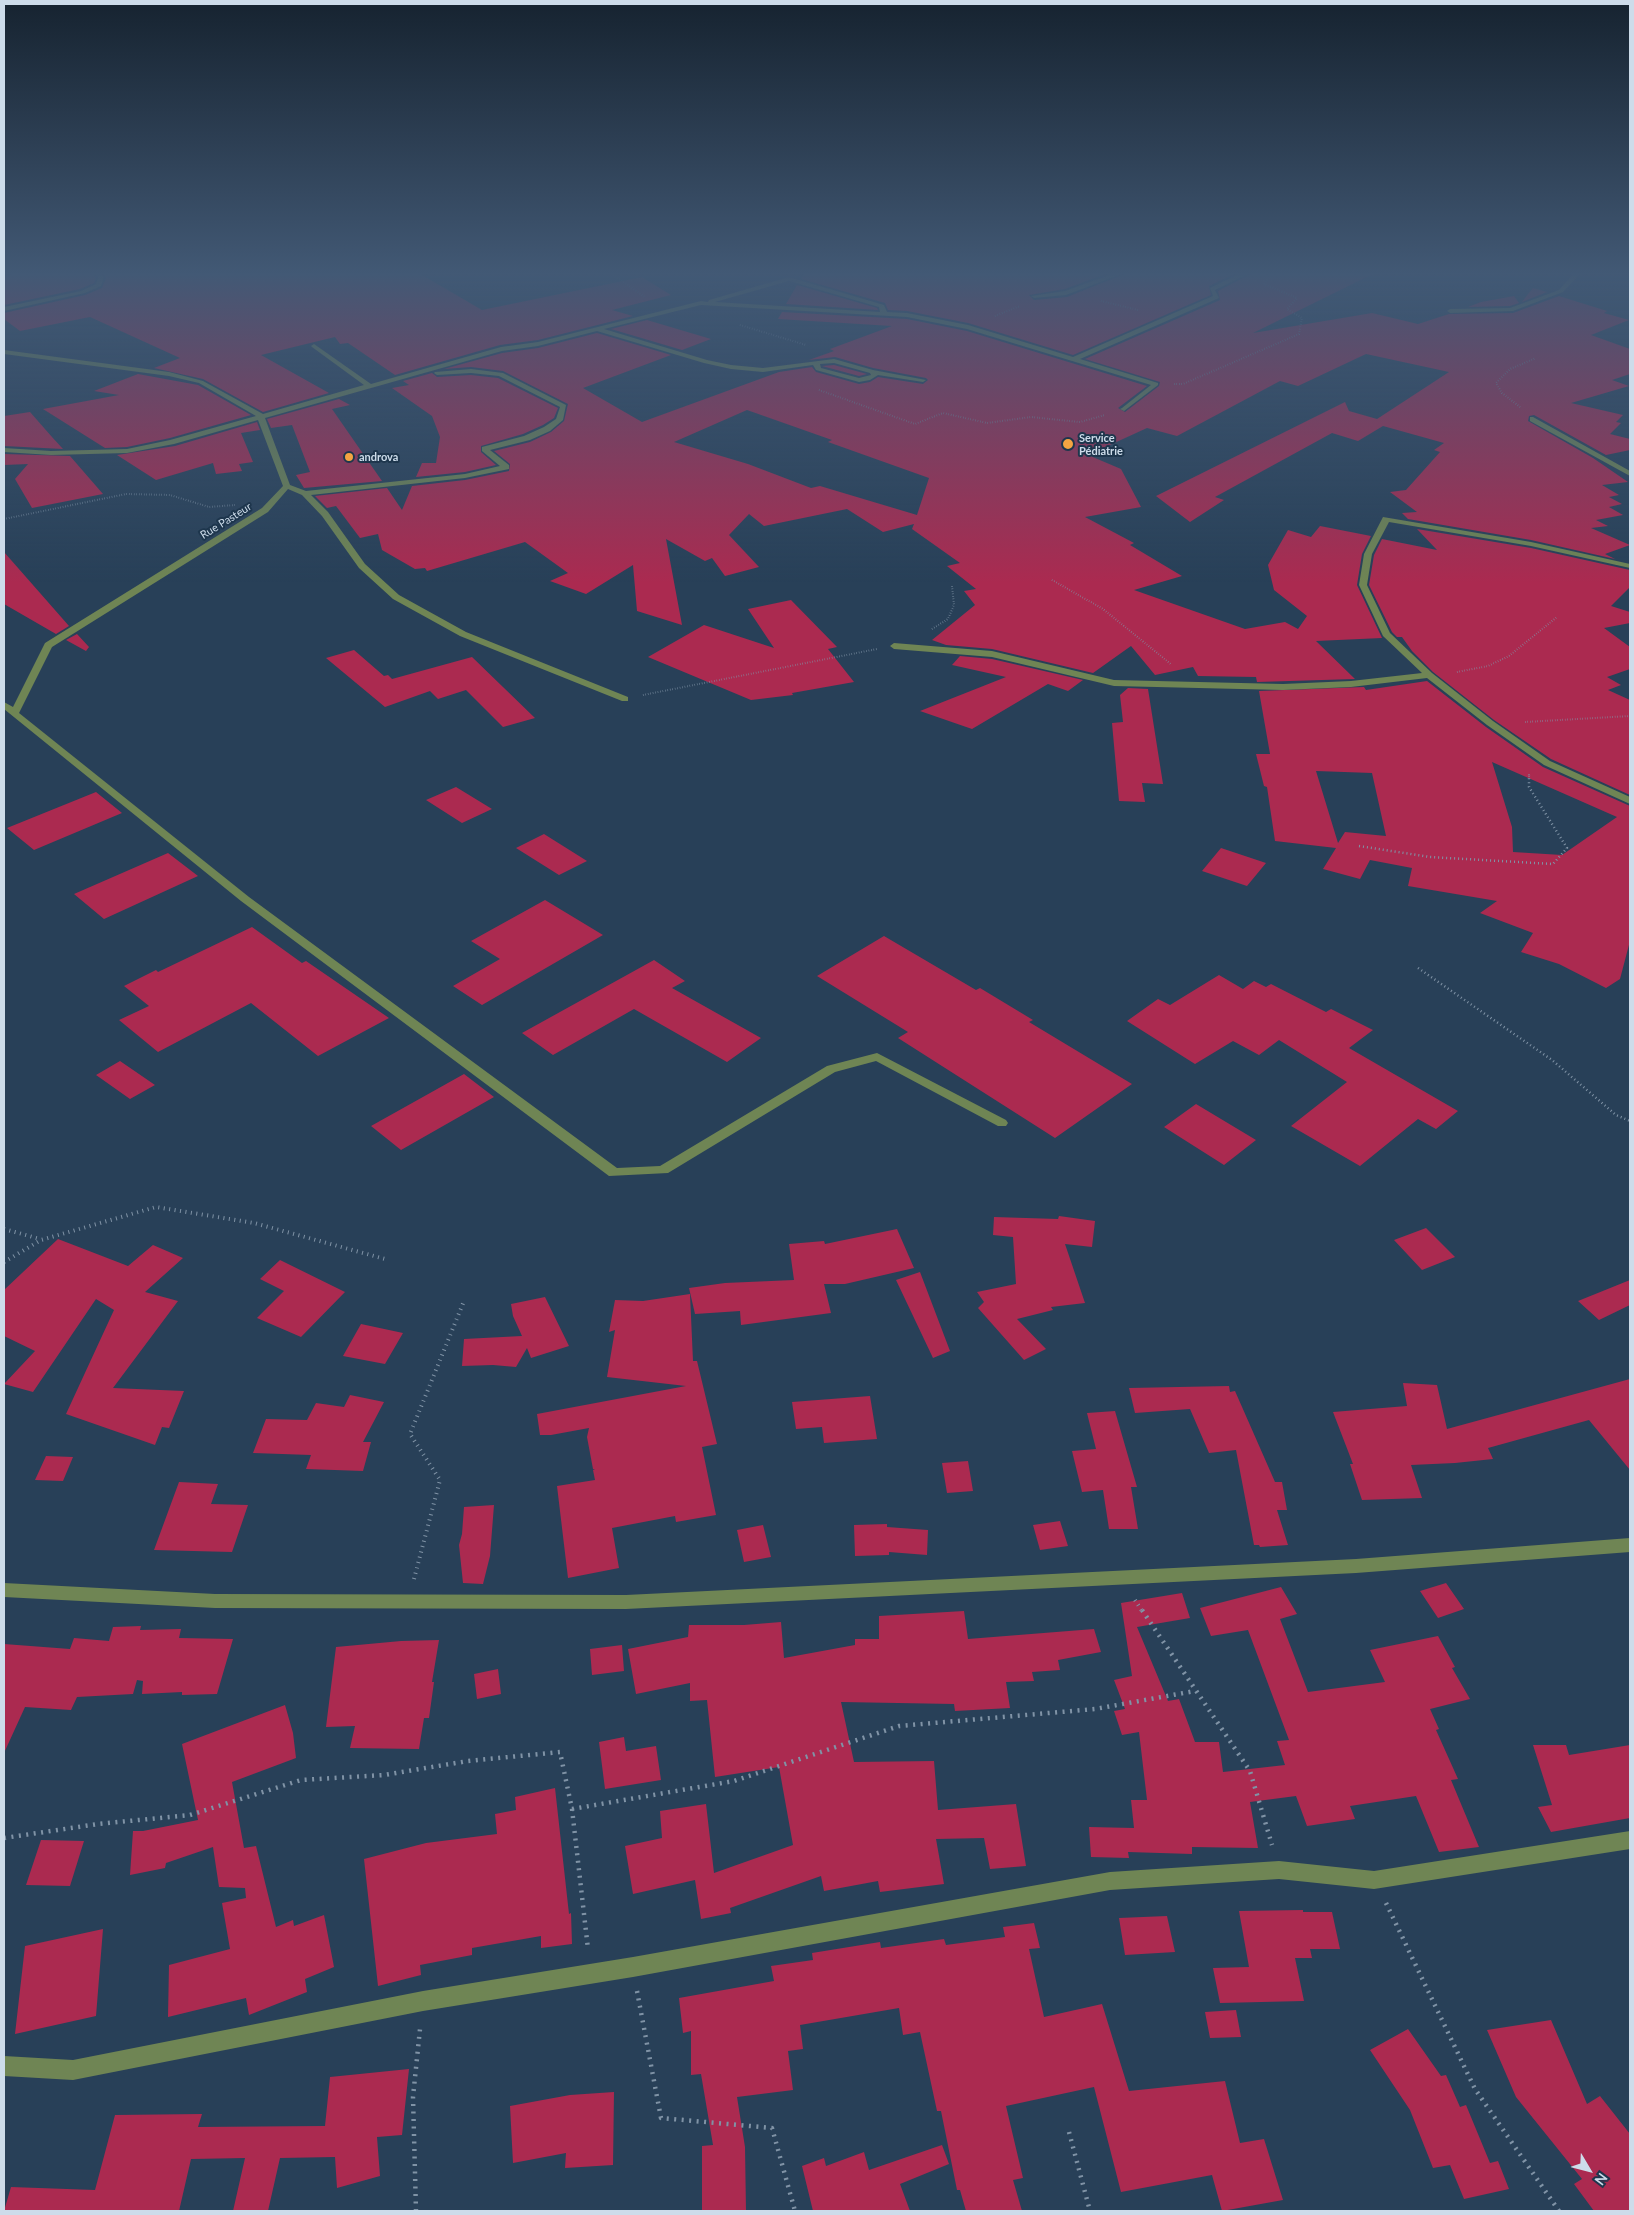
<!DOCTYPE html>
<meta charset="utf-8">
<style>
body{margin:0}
#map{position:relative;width:1634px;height:2215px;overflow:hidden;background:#284058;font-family:Lato,sans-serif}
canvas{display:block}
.frame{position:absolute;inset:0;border:5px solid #cddcea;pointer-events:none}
.north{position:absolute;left:1564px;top:2145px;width:50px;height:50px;-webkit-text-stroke:4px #1e364d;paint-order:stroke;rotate:127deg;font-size:14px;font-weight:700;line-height:20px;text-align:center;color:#cddcea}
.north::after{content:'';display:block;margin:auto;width:18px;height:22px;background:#cddcea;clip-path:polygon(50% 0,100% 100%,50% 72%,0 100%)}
</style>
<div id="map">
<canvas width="1634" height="2215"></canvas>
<div class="frame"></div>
<div class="north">N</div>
</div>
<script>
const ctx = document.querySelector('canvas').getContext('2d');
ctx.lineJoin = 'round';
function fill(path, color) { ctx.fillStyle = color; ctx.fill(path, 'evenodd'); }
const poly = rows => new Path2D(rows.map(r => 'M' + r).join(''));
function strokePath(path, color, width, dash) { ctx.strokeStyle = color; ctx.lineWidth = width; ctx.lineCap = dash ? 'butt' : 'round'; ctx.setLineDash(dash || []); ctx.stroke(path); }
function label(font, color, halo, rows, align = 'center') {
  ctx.font = font + ' Lato,sans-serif'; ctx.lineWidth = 4; ctx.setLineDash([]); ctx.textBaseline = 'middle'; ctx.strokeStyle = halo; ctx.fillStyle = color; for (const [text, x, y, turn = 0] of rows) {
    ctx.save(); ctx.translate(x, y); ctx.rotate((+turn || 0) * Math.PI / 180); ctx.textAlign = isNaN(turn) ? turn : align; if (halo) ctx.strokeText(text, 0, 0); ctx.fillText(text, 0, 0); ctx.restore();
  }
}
const building = poly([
 [26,272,90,272,96,278,94,283,80,289,4,305,4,276],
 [102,272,417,272,482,310,642,277,671,295,612,310,633,316,538,340,500,345,395,375,348,343,340,344,335,337,261,355,329,393,263,412,203,379,154,368,180,358,90,317,20,331,4,319,4,313,85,295,102,288,106,278],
 [804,272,1110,272,1065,289,1029,295,1034,300,1067,297,1129,272,1238,272,1209,286,1211,295,1073,355,968,323,907,311,888,310,885,303,801,279],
 [1254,272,1377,272,1253,333,1372,313,1418,324,1449,314,1513,313,1559,296,1607,311,1604,313,1629,320,1591,335,1630,349,1630,374,1612,380,1629,386,1571,403,1623,415,1616,422,1621,423,1610,434,1630,439,1630,450,1606,455,1534,415,1529,416,1528,421,1593,458,1628,482,1602,485,1619,495,1609,497,1622,504,1609,507,1623,515,1596,520,1608,526,1591,528,1630,545,1605,554,1615,559,1531,540,1408,519,1402,513,1417,512,1390,492,1406,490,1440,452,1434,450,1444,443,1383,426,1358,441,1332,433,1215,497,1224,500,1190,522,1156,496,1345,402,1349,411,1377,419,1449,372,1366,354,1298,386,1280,381,1177,436,1147,428,1088,455,1121,469,1141,507,1085,517,1134,543,1130,545,1182,576,1134,590,1245,629,1285,622,1298,629,1307,616,1274,590,1268,565,1288,530,1311,537,1320,526,1371,536,1362,554,1357,585,1382,638,1316,641,1355,679,1257,682,1256,677,1198,676,1193,667,1155,675,1131,646,1093,673,992,649,946,645,932,640,975,605,964,591,976,589,947,566,960,563,912,529,914,524,883,532,847,509,764,526,749,514,729,535,759,567,725,576,712,558,705,561,666,539,682,625,637,611,633,565,586,594,550,581,568,573,525,542,427,571,425,568,415,569,382,550,378,534,360,538,336,506,327,508,315,496,387,488,402,510,412,486,465,480,509,471,510,464,494,451,530,442,551,432,564,421,568,404,503,371,471,367,444,369,502,353,538,348,597,333,671,355,583,388,642,422,779,372,812,367,816,372,859,384,870,382,878,377,923,384,928,380,926,378,873,368,835,357,809,360,834,351,830,349,892,326,778,319,782,312,907,319,967,331,1147,386,1118,408,1125,412,1159,386,1160,382,1085,359,1220,300,1218,291],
 [747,410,832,440,828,442,929,478,917,515,820,486,811,488,748,464,674,442],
 [797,285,877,308,878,310,786,304],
 [1533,288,1547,292,1522,302,1528,294],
 [1514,296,1519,303,1510,306,1468,307,1481,302],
 [647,320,711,339,682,350,611,329],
 [834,365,867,374,859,376,822,366],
 [432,373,437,377,471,375,498,378,558,408,554,418,543,425,523,434,481,446,481,452,496,465,465,472,416,477,422,463,436,463,440,437,432,416,392,388,409,385,403,381],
 [138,374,198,385,251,415,170,438,127,447,105,448,43,409,119,395,94,391],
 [339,399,350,405,332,409,382,481,304,488,296,475,310,472,292,425,271,428,267,419],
 [30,412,52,437,63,449,4,446,4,416],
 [257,422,260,430,241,433,253,462,239,464,242,471,216,474,213,463,156,480,117,455,175,446],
 [4,454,70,456,103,494,32,508,15,479,28,464,4,465],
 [1417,529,1531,548,1630,570,1630,587,1611,606,1630,612,1630,623,1604,628,1630,647,1630,669,1607,677,1621,685,1608,690,1630,700,1630,795,1551,759,1494,720,1433,672,1412,651,1402,637,1397,637,1392,632,1369,585,1374,555,1382,539,1437,550],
 [4,552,69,626,56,634,4,604],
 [791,600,837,647,828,649,854,682,792,693,793,695,751,700,648,657,704,625,774,648,748,609],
 [77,634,89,647,86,651,66,640],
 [354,650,384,676,388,675,392,679,472,657,535,718,503,727,466,690,438,699,430,691,385,707,326,658],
 [960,656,992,659,1083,680,1068,691,1048,684,972,729,920,711,1006,677,952,665],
 [1427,681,1486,727,1543,767,1630,806,1630,941,1620,979,1606,988,1559,964,1521,952,1533,933,1480,913,1497,901,1408,886,1412,868,1370,860,1360,879,1323,869,1336,848,1275,841,1267,787,1264,786,1256,754,1270,754,1259,691,1364,687,1366,690],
 [1492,762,1617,817,1562,855,1513,852,1512,827],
 [1316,771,1372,773,1386,836,1345,832,1338,843],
 [1128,688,1148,689,1163,784,1142,783,1145,802,1119,801,1112,723,1123,722,1120,695],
 [456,787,492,809,462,823,426,800],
 [96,792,122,813,34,850,7,828],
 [544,834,587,861,559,875,516,848],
 [1221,848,1266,863,1247,886,1202,871],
 [168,853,198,876,104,919,74,894],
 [545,900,603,935,482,1005,453,986,500,959,471,941],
 [252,927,302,963,306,961,389,1018,318,1056,251,1003,158,1052,119,1020,149,1006,124,986,156,970,158,972],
 [884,936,976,990,980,988,1033,1020,1029,1022,1132,1084,1055,1138,898,1038,908,1032,817,976],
 [654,960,685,981,672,988,761,1038,727,1062,634,1009,553,1055,522,1033],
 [1219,975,1243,989,1254,981,1266,987,1271,984,1326,1012,1331,1009,1373,1030,1349,1048,1458,1111,1436,1129,1418,1119,1360,1166,1291,1126,1347,1082,1279,1040,1259,1055,1233,1041,1195,1064,1127,1021,1158,999,1170,1005],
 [120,1061,155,1085,130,1099,96,1075],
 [464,1074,494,1097,401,1150,371,1126],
 [1196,1104,1256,1140,1224,1165,1164,1127],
 [1059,1216,1095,1221,1092,1247,1065,1244,1085,1303,1051,1307,1053,1310,1017,1319,1046,1349,1024,1360,978,1308,984,1302,977,1292,1016,1284,1013,1237,993,1235,994,1217,1058,1219],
 [1426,1228,1455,1257,1422,1270,1394,1240],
 [897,1229,914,1268,845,1284,824,1284,831,1313,741,1325,740,1311,695,1314,689,1288,725,1283,794,1280,789,1244,824,1241,825,1244],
 [58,1239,128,1266,153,1245,183,1258,145,1292,178,1301,113,1388,184,1391,169,1428,162,1427,155,1445,66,1414,114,1310,96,1299,33,1392,4,1384,35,1351,4,1336,4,1290],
 [280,1260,345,1292,301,1337,257,1318,284,1291,260,1279],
 [920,1272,950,1351,933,1358,896,1280],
 [1630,1280,1630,1305,1599,1320,1578,1301],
 [690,1294,693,1361,697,1361,717,1444,702,1447,716,1515,676,1522,675,1516,612,1528,619,1568,568,1578,557,1486,595,1480,593,1470,595,1470,593,1469,587,1437,589,1428,551,1435,540,1435,537,1414,686,1386,607,1377,615,1330,609,1332,615,1300,643,1301],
 [545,1297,569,1346,531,1358,527,1348,516,1367,493,1365,462,1366,464,1339,522,1336,513,1316,511,1304],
 [361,1324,403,1333,385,1364,343,1356],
 [1630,1379,1630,1470,1589,1420,1488,1448,1493,1459,1455,1463,1411,1465,1422,1498,1362,1500,1350,1464,1353,1464,1333,1412,1407,1406,1403,1383,1437,1385,1447,1429],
 [1229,1386,1230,1392,1235,1391,1275,1482,1282,1482,1287,1510,1277,1510,1288,1545,1260,1547,1259,1545,1254,1545,1236,1450,1209,1453,1190,1409,1135,1413,1129,1388],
 [350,1395,384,1402,363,1442,371,1442,363,1471,306,1469,311,1455,253,1453,266,1419,307,1420,316,1403,344,1407],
 [870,1396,877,1439,824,1443,822,1427,796,1429,792,1402],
 [1115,1411,1137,1487,1131,1487,1138,1529,1109,1529,1103,1490,1082,1492,1072,1451,1096,1449,1087,1413],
 [46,1456,73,1457,63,1481,35,1480],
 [968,1461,973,1491,947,1493,942,1463],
 [179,1482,218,1484,211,1504,248,1505,232,1552,154,1550],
 [494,1505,490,1556,483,1584,463,1583,459,1545,462,1534,464,1507],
 [1060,1521,1068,1546,1040,1550,1033,1525],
 [887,1524,887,1527,928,1530,927,1555,889,1552,889,1555,855,1556,854,1525],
 [763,1525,771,1557,744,1562,737,1530],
 [1446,1583,1464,1609,1438,1618,1420,1591],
 [1281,1587,1297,1614,1280,1619,1308,1692,1385,1682,1370,1650,1438,1636,1455,1667,1452,1668,1470,1699,1430,1709,1439,1729,1436,1730,1458,1779,1451,1780,1479,1847,1439,1852,1416,1796,1350,1806,1355,1819,1307,1826,1296,1796,1250,1802,1258,1848,1192,1847,1192,1854,1128,1852,1129,1858,1091,1857,1089,1827,1134,1828,1131,1800,1147,1800,1139,1732,1122,1735,1114,1711,1125,1709,1114,1680,1132,1676,1121,1603,1182,1593,1190,1618,1137,1627,1168,1701,1179,1699,1195,1742,1219,1742,1223,1772,1285,1765,1277,1741,1289,1740,1248,1630,1211,1636,1200,1608],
 [964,1611,968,1639,1094,1629,1101,1652,1058,1660,1060,1670,1032,1672,1034,1681,1006,1682,1010,1708,955,1711,954,1704,841,1702,854,1762,934,1761,938,1810,1016,1804,1026,1866,990,1869,984,1838,936,1839,944,1884,880,1892,878,1881,824,1891,821,1876,730,1908,731,1913,701,1919,695,1880,633,1894,625,1846,662,1838,660,1811,706,1804,714,1873,793,1845,779,1767,715,1777,707,1700,690,1701,690,1683,636,1694,628,1649,688,1637,689,1625,744,1625,781,1622,784,1658,855,1645,855,1639,879,1639,879,1616],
 [141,1626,140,1630,181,1629,179,1638,233,1639,217,1694,182,1695,182,1692,142,1694,143,1681,137,1680,133,1694,77,1697,71,1710,25,1707,4,1753,4,1644,70,1649,74,1638,109,1641,113,1627],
 [439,1640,432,1682,434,1682,429,1718,424,1718,419,1749,350,1748,355,1726,326,1727,336,1647,401,1641],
 [622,1645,624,1671,592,1675,590,1649],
 [498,1669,501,1694,477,1699,474,1674],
 [285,1705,293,1733,296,1758,232,1782,244,1848,256,1846,276,1927,293,1920,294,1926,324,1915,334,1967,305,1979,307,1992,249,2015,246,1998,168,2017,169,1965,230,1949,222,1903,246,1898,245,1888,219,1887,213,1847,166,1863,165,1868,130,1875,133,1831,143,1831,198,1820,182,1744],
 [624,1737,626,1751,656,1746,661,1780,605,1789,599,1742],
 [1533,1745,1566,1745,1569,1755,1630,1745,1630,1818,1551,1832,1538,1807,1552,1805],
 [555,1788,569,1914,571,1913,572,1944,541,1948,541,1936,472,1948,472,1955,420,1965,421,1975,378,1986,364,1859,426,1843,497,1834,495,1814,516,1810,515,1797],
 [41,1840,84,1841,70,1886,26,1885],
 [1303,1910,1303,1912,1332,1912,1340,1949,1310,1949,1312,1958,1295,1958,1304,2001,1220,2003,1213,1968,1249,1967,1239,1911],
 [1167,1916,1175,1952,1125,1955,1119,1918],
 [1034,1923,1040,1948,1029,1949,1044,2017,1102,2004,1129,2091,1225,2081,1240,2143,1264,2139,1283,2200,1222,2211,1212,2175,1121,2192,1094,2087,1006,2106,1023,2178,1013,2180,1022,2211,966,2211,960,2190,957,2190,941,2111,937,2111,920,2032,903,2035,899,2008,800,2025,803,2049,788,2051,793,2090,737,2097,745,2147,746,2211,702,2211,702,2146,713,2145,701,2074,691,2075,691,2031,683,2033,679,1998,774,1981,771,1966,813,1960,812,1953,880,1942,881,1948,944,1939,946,1945,1005,1937,1003,1927],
 [103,1929,96,2016,15,2034,25,1946],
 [1236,2010,1241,2037,1210,2038,1205,2012],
 [1551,2020,1587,2104,1600,2096,1630,2134,1630,2211,1594,2211,1574,2184,1582,2179,1516,2097,1487,2030],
 [1408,2029,1441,2076,1446,2075,1460,2107,1466,2105,1490,2163,1498,2161,1509,2189,1464,2199,1450,2165,1433,2168,1410,2110,1370,2050],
 [409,2069,402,2135,377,2137,380,2176,337,2188,335,2157,280,2158,268,2211,233,2211,245,2158,191,2159,179,2211,4,2211,11,2187,95,2190,115,2115,202,2114,198,2127,325,2126,330,2077],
 [614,2092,613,2165,565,2168,566,2153,513,2163,510,2106,570,2095],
 [942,2145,949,2164,900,2184,910,2211,813,2211,802,2166,824,2158,826,2166,864,2152,869,2170]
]);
const pathFar3 = poly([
 [609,272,645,297],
 [1101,301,1138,310],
 [995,316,1020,306],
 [740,325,806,345],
 [1174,384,1183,384,1299,334,1302,318,1287,309,1297,298,1264,284,1270,277,1268,273],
 [819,390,915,424,943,413,987,423,1031,417,1080,422,1105,415],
 [1520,407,1502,393,1496,383,1510,369,1536,358],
 [4,519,126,494,170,495,209,507,235,505],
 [1052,580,1103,609,1172,665],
 [932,629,948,619,954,605,952,586],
 [1457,672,1488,666,1509,656,1557,617],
 [643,695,877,649],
 [1525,722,1630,716],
 [1529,774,1529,777]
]);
const pathFar2 = poly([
 [1359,846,1430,857,1553,864,1567,848,1529,787,1529,775],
 [1418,968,1552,1060,1616,1115,1630,1121]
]);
const pathFar1 = poly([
 [4,1229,40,1239],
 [4,1262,41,1240,156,1207,254,1223,385,1259],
 [414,1579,440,1480,410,1434,464,1301],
 [1135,1600,1142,1611]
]);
const path = poly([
 [1142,1610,1250,1771,1272,1845],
 [572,1809,734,1781,899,1726,1095,1709,1195,1691],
 [4,1838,98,1824,190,1815,301,1780,384,1775,468,1761,560,1752,572,1809,588,1949],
 [1386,1903,1475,2089,1559,2211],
 [637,1991,661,2118,772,2128,795,2211],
 [1069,2132,1090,2211],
 [416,2211,413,2097,420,2029]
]);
const minor = poly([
 [92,272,99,272,104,277,101,286,85,293,4,311,4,307,81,291,96,284,98,277,92,272],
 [1117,272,1127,272,1066,295,1034,298,1031,296,1065,291,1117,272],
 [1243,272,1252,272,1215,290,1219,298,1080,359,1158,383,1158,385,1124,411,1120,409,1122,408,1151,385,967,329,907,317,701,305,604,329,707,360,731,365,763,368,834,359,873,370,926,380,923,382,878,375,870,380,859,382,816,370,813,365,763,372,731,369,704,363,597,331,538,346,502,351,265,418,290,485,306,491,465,474,500,466,482,451,482,447,524,436,544,427,556,419,560,407,499,376,471,373,437,375,434,373,435,372,471,369,503,373,566,405,563,420,550,431,530,440,490,450,509,465,509,469,465,478,311,495,328,512,365,564,399,595,466,632,628,697,628,701,622,701,460,636,393,599,359,568,322,516,302,495,288,489,268,512,52,647,19,713,249,897,617,1168,660,1166,827,1066,877,1053,1006,1120,1008,1123,1006,1126,998,1126,876,1061,835,1072,668,1173,609,1176,241,901,4,709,4,702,13,707,45,643,262,508,283,486,258,420,174,444,127,453,51,455,4,452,4,448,51,451,127,449,170,440,256,416,199,383,169,376,4,354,4,350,169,372,203,381,263,414,364,385,312,347,311,346,314,344,371,384,501,347,538,342,701,301,708,302,709,300,789,277,884,305,887,312,907,313,968,325,1073,357,1213,296,1210,288,1243,272],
 [789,281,879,307,880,312,715,302,789,281],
 [834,363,870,373,871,375,859,378,821,368,820,364,834,363],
 [1575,272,1582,272,1563,292,1513,311,1450,313,1447,311,1450,309,1510,308,1559,290,1575,272],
 [1533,417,1630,471,1630,476,1530,421,1530,417,1533,417],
 [1383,517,1531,542,1630,564,1630,568,1531,546,1389,522,1372,554,1367,585,1390,633,1432,673,1493,721,1550,761,1630,797,1630,804,1544,765,1487,725,1427,678,1351,687,1283,690,1114,686,992,657,894,649,890,646,894,643,992,651,1114,680,1283,684,1351,681,1422,673,1383,636,1359,585,1364,554,1383,517],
 [1630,1538,1630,1552,1356,1573,626,1609,215,1608,4,1597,4,1583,215,1594,626,1595,1356,1559,1630,1538],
 [1630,1831,1630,1849,1374,1889,1279,1879,1110,1890,633,1977,423,2011,73,2080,4,2076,4,2056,73,2060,423,1991,633,1957,1110,1872,1279,1861,1374,1871,1630,1831]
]);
const markers = [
 [1068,444,6,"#f3a442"],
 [349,457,5,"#f3a442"]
];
const farPoinames = [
 ["Service",1079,438],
 ["Pédiatrie",1079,451],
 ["androva",359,457]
];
const farStreetnames = [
 ["Rue Pasteur",226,521,-32]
];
fill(building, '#ab2a50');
strokePath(pathFar3, '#8093a6', 2, [0.5, 2]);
strokePath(pathFar2, '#8093a6', 2.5, [1, 3]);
strokePath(pathFar1, '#8093a6', 4, [1, 4.5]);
strokePath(path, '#8093a6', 4.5, [2, 5.5]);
fill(minor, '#6f8554');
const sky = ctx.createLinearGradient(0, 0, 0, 583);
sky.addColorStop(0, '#162330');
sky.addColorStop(0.47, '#425975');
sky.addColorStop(1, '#42597500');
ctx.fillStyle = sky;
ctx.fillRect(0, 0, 1634, 583);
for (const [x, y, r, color] of markers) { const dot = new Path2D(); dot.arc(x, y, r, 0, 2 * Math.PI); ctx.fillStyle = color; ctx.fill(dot); strokePath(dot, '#1e364d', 2); }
label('bold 11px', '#cddcea', '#1e364d', farPoinames, 'left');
label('11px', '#cddcea', '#1e364d', farStreetnames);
</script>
